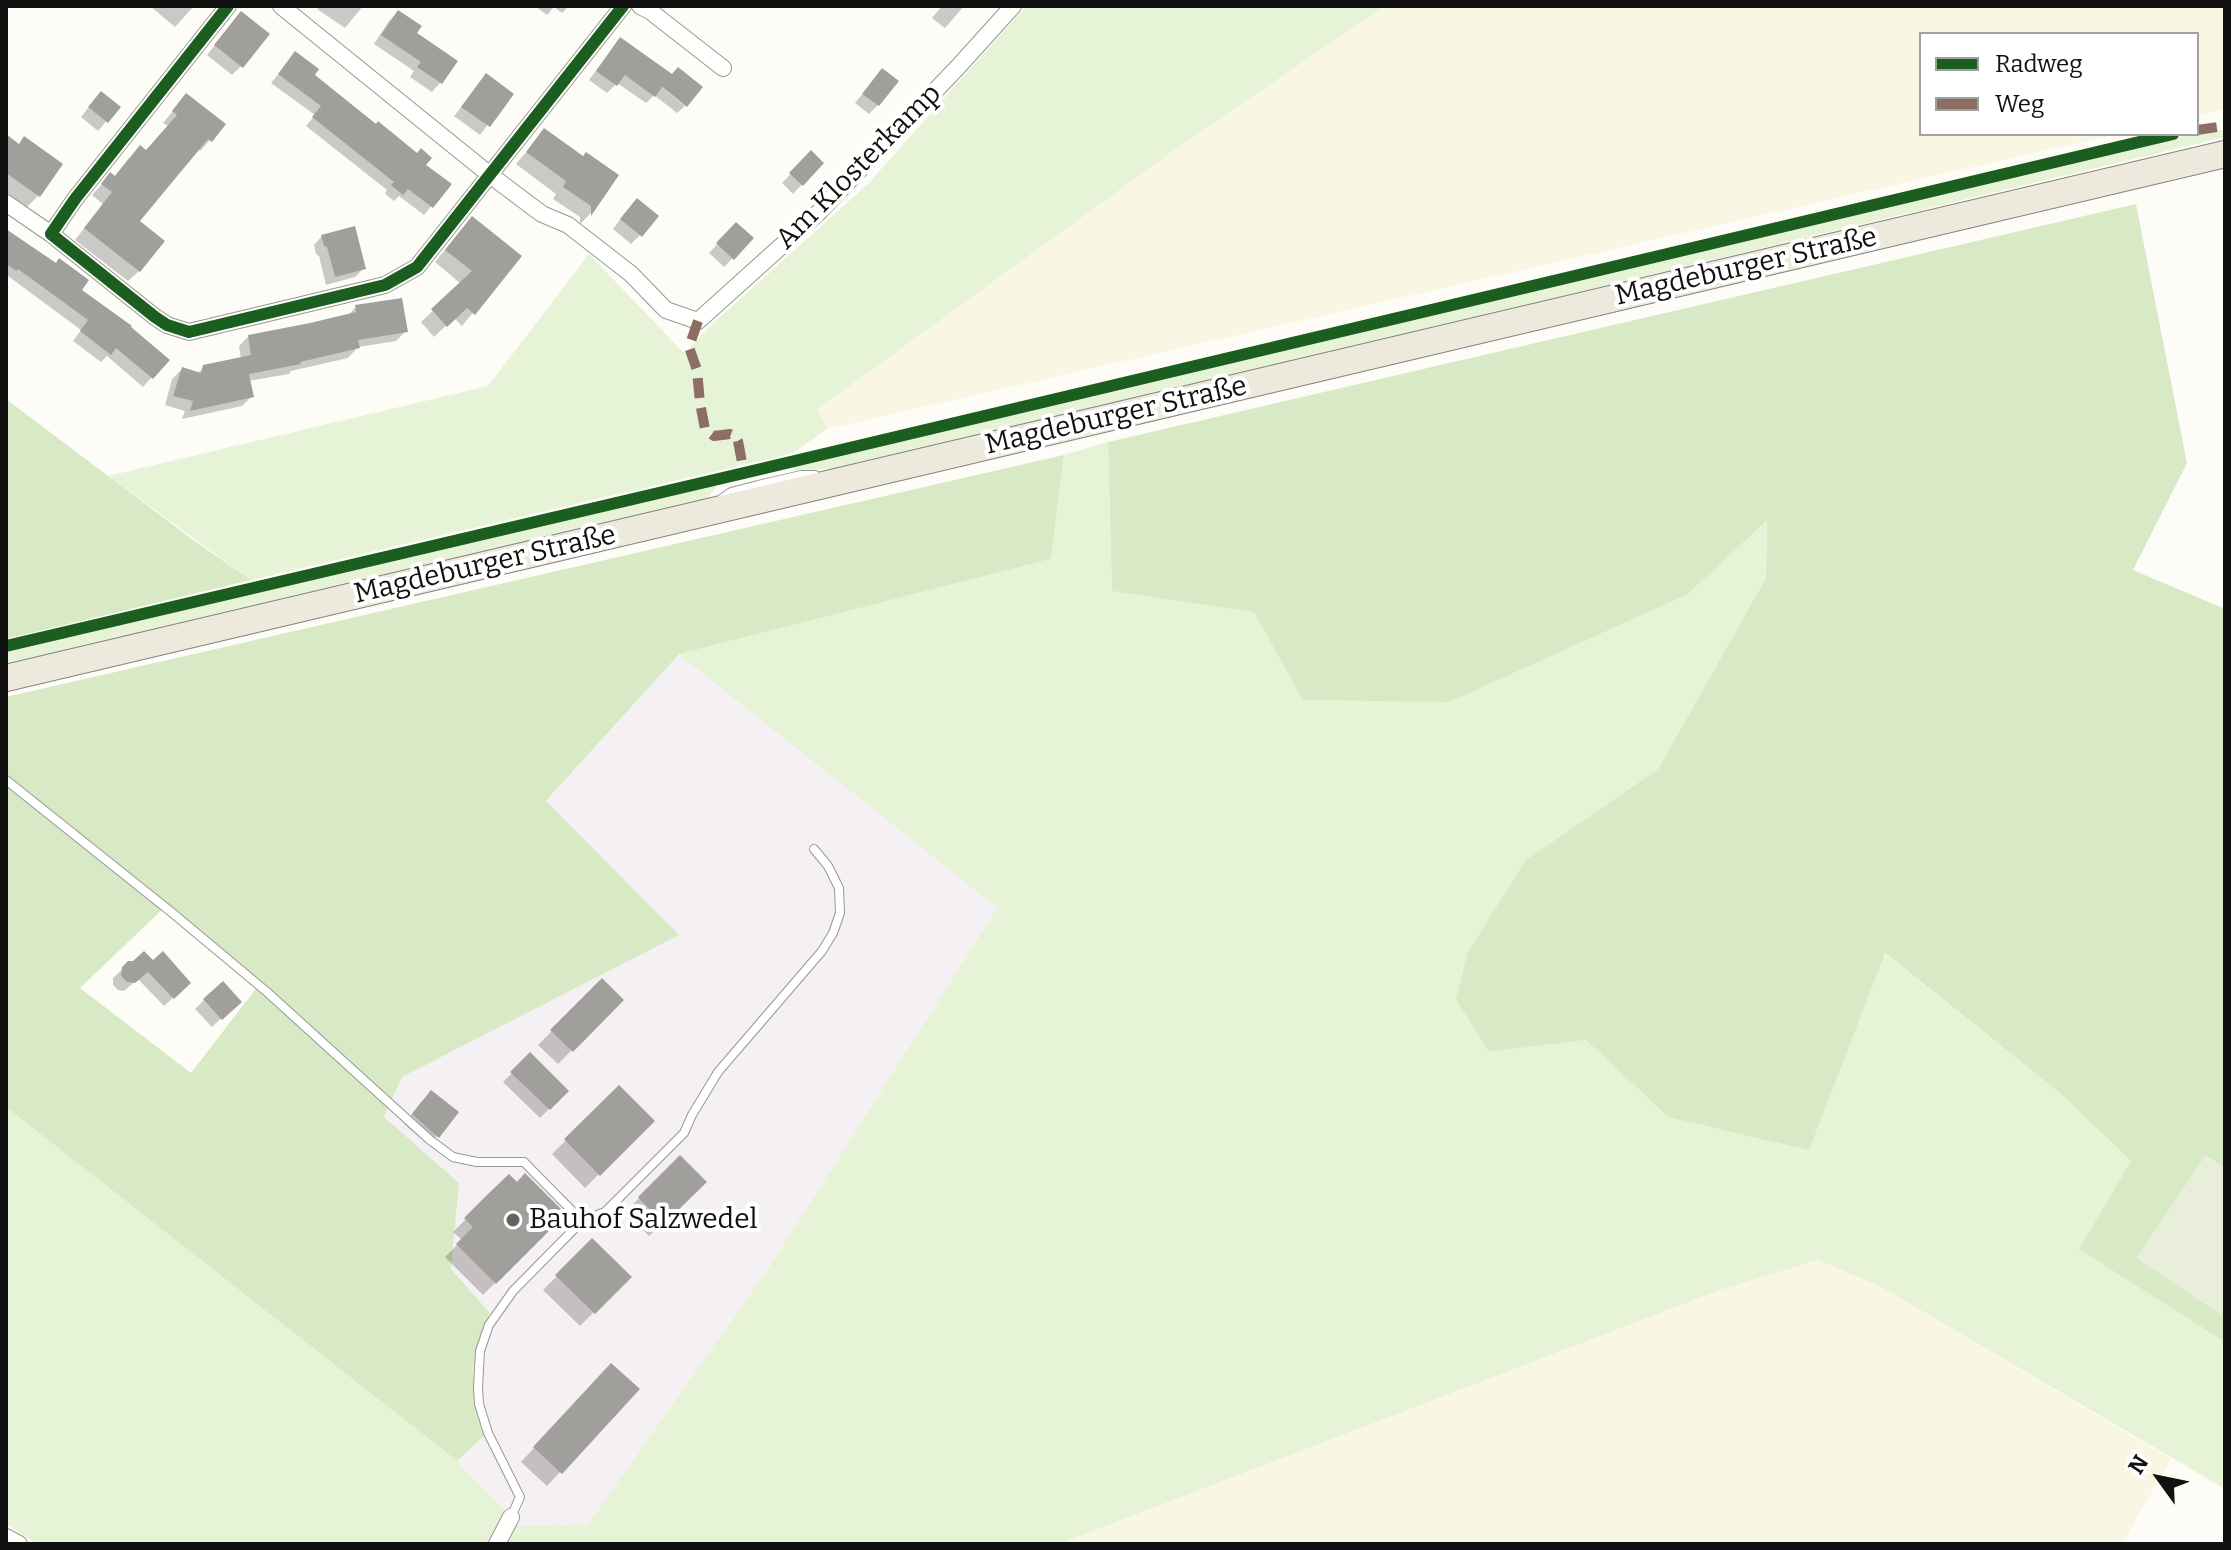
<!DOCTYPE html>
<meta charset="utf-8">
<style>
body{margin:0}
#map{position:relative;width:2231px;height:1550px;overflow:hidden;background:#fdfcf7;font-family:Bitter,serif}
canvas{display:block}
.frame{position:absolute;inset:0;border:8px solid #111;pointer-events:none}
.legend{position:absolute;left:1919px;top:32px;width:280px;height:104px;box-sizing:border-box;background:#fff;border:2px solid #a0a0a0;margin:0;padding:10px 14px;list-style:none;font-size:24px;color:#111}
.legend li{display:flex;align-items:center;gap:16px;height:40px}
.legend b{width:40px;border:2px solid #a0a0a0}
.north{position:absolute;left:2119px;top:1438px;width:80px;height:80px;-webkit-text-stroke:6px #fff;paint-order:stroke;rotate:303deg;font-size:22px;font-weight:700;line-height:32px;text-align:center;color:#111}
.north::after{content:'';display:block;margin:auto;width:28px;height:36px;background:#111;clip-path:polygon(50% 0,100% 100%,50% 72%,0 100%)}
</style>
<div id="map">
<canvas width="2231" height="1550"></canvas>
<div class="frame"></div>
<ul class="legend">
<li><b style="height:10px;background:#1b5e20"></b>Radweg</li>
<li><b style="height:10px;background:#8d6e63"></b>Weg</li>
</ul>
<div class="north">N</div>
</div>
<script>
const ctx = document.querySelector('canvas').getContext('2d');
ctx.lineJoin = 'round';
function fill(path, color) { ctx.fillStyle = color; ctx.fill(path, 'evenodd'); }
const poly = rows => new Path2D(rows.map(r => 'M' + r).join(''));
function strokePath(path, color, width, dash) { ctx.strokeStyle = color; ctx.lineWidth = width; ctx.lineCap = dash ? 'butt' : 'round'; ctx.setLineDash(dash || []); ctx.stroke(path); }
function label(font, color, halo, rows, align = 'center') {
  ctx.font = font + ' Bitter,serif'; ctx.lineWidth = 8; ctx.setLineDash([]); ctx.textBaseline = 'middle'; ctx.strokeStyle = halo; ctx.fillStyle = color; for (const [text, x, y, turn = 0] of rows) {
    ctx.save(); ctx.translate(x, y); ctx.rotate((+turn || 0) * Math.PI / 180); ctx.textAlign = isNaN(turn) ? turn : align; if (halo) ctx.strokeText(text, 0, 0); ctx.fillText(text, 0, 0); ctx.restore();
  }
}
const industrial = poly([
 [678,654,997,908,770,1266,588,1524,520,1526,457,1461,485,1435,476,1401,473,1368,481,1335,490,1313,451,1270,459,1183,384,1118,402,1077,678,935,546,802]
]);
const farmland = poly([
 [1385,6,2225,6,2225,109,2197,116,2197,34,1921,34,1921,134,2117,134,827,429,818,409,1180,146],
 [1818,1260,1881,1287,2171,1459,2122,1544,1059,1544,1720,1290]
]);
const green = poly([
 [1026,6,1385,6,1180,146,818,409,827,429,793,453,251,580,108,476,488,386,589,254,685,354,709,327,868,184],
 [2225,130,2225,137,850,467,794,471,794,465,2187,135],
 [1108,442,1112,590,1254,611,1304,700,1688,594,1767,519,1766,578,1658,769,1526,860,1489,1052,1586,1040,1668,1117,1884,953,2061,1094,2131,1161,2080,1249,2225,1342,2225,1489,1881,1287,1818,1260,1720,1290,1059,1544,32,1544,32,1541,6,1523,6,1107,457,1461,520,1526,588,1524,770,1266,997,908,678,654,1051,559,1064,455],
 [715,484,715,488,707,500,6,666,6,651]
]);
const forest = poly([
 [2136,204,2187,463,2133,570,2225,609,2225,1169,2206,1156,2137,1258,2225,1317,2225,1342,2079,1249,2131,1161,2061,1094,1885,953,1809,1150,1668,1117,1586,1040,1489,1052,1456,999,1468,952,1526,860,1658,769,1766,578,1767,520,1688,594,1449,702,1303,700,1254,612,1112,591,1108,442],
 [6,399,193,540,251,580,6,639],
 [1064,455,1051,559,679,654,546,801,679,935,402,1077,384,1117,459,1183,451,1269,490,1313,481,1335,473,1368,476,1401,485,1435,457,1461,6,1107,6,697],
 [166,906,261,982,191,1073,80,988]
]);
const cemetery = poly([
 [2205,1156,2225,1169,2225,1317,2137,1258]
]);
const shadow = poly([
 [150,6,194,6,175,27],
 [320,6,363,6,345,28,317,9],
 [535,6,569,6,562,13,554,7,547,15],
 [942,6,964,6,945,28,932,18],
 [398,12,414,33,455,62,440,83,432,92,410,77,414,71,374,44,389,21],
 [233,22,241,66,232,75,207,55],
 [613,48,685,106,677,113,654,95,646,103,617,83,607,93,589,80],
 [295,54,312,75,449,184,424,215,399,196,394,201,385,194,387,190,306,126,315,115,271,83],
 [486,76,511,94,480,135,454,116],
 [874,80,878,105,869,114,855,103],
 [186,95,210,140,200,151,197,149,137,221,139,271,128,281,75,240,103,204,92,195,110,175,114,177,129,158,145,152,168,126,163,123],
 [92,103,118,107,98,131,81,117],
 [544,131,582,159,616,176,589,215,580,224,580,217,553,199,556,194,516,164],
 [6,137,18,145,60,165,38,196,27,207,6,193],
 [811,153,822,163,793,194,782,183],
 [628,209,640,235,631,244,613,229],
 [736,224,732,259,724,267,709,253],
 [461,230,519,257,462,326,454,318,434,337,421,322,461,284,435,262],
 [6,231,167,360,143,387,107,356,101,362,73,341,81,330,8,276,6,278],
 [322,236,364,268,355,277,326,285,319,256,316,254,314,245],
 [356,307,406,331,396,341,358,347,348,358,291,371,289,374,248,381,252,396,242,406,182,419,185,411,165,405,172,379,182,369,197,374,204,367,241,359,239,346,249,336,347,316],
 [129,963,153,963,189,983,164,1006,138,979,124,991,118,990,113,985,113,978],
 [602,981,621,1000,558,1064,538,1045],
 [204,1000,230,1010,212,1027,195,1009],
 [530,1055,567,1091,540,1118,503,1082],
 [619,1088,652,1121,585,1188,552,1154],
 [422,1101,437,1136,429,1145,404,1124],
 [680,1158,704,1182,649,1236,625,1212],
 [509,1176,563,1214,483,1295,445,1257,462,1240,453,1232],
 [592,1241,629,1277,580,1326,543,1290],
 [598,1379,637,1390,547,1486,521,1462]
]);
const building = poly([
 [398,10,422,26,417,33,458,61,442,84,417,67,421,62,381,35],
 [241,11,270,34,243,68,214,45],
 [620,37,672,74,678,67,703,87,687,107,662,87,655,97,625,75,617,86,596,71],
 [295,51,319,69,315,75,376,124,378,121,417,153,421,148,432,158,426,165,452,184,433,208,408,189,403,195,391,185,394,182,312,117,321,106,278,74],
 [882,68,899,81,879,106,862,94],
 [486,73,514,94,490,127,461,107],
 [101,91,121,107,108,123,88,107],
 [186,93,226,124,212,142,208,139,140,221,165,241,140,272,84,228,112,192,101,184,110,172,115,176,140,145,146,150,177,115,172,111],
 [544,128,583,156,586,152,619,175,591,216,591,206,563,187,566,181,526,152],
 [6,134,19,144,24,136,63,164,40,197,6,173],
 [811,150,824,163,803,186,789,173],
 [637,198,659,216,642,237,620,219],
 [472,216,522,256,475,315,467,308,447,327,431,309,472,271,445,250],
 [736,222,754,238,734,260,716,243],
 [355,226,366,269,335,277,327,247,324,246,321,235],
 [6,229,56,263,59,258,89,280,82,290,132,326,131,327,170,360,153,379,116,348,111,355,80,331,88,320,18,269,17,271,6,264],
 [402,298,408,332,358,340,360,348,300,362,301,364,249,374,254,397,190,411,193,401,173,396,182,367,201,373,203,365,251,355,248,335,310,323,356,312,355,305],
 [144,951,153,960,163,951,191,983,174,999,148,972,135,983,127,982,121,976,122,967,128,961,133,961],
 [602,978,624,1000,573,1052,550,1030],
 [223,981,242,1002,222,1020,203,999],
 [530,1052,569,1091,550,1110,510,1072],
 [619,1085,655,1121,600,1176,564,1139],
 [431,1090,459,1112,439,1138,412,1114],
 [680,1155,707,1182,664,1224,638,1197],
 [525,1173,566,1214,496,1284,456,1244,473,1227,464,1218,488,1194,509,1174,517,1182],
 [592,1238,632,1277,595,1314,555,1275],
 [611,1363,640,1389,562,1474,533,1447]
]);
const lane = poly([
 [721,499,731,492,758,485,801,475,815,475],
 [6,780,170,911,267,992,430,1140,453,1157,477,1162,524,1162,582,1221],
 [511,1517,520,1497,488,1433,479,1404,478,1387,480,1351,489,1325,513,1291,582,1221,605,1212,684,1133,692,1115,718,1072,822,951,833,933,840,913,839,888,828,866,814,849]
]);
const street = poly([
 [228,6,75,199,51,234,155,317,167,325,189,332,385,285,417,267,623,6],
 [281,6,490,175,542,214,568,225,631,274,666,310,698,321,818,213,957,68,1013,6],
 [640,6,650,11,723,68],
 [6,203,51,234],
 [6,1537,19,1544],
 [497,1544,511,1517]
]);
const primary = poly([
 [6,678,2225,154]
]);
const quiet = poly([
 [2197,130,2225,126],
 [698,321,689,347,697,370,700,403,705,429,714,436,730,434,735,436,738,441,744,473]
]);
const cycleway = poly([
 [228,6,75,199,51,234,155,317,167,325,189,332,385,285,417,267,623,6],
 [6,646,744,473,2173,134]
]);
const markers = [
 [513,1220,8,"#646362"]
];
const streetNames = [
 ["Am Klosterkamp",859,167,-45],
 ["Magdeburger Straße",1746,267,-13],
 ["Magdeburger Straße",1116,416,-13],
 ["Magdeburger Straße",485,565,-13]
];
const poiNames = [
 ["Bauhof Salzwedel",529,1220]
];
fill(industrial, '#f5f0f3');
fill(farmland, '#f9f7e4');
fill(green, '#e7f3d7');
fill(forest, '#d8eac5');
fill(cemetery, '#e9eedb');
fill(shadow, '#0003');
fill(building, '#a19f9c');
strokePath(lane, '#979795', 10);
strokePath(street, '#979795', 18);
strokePath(primary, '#858482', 28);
strokePath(lane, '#fffffe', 8);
strokePath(street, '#fffffe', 16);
strokePath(primary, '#ede9dc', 26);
strokePath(quiet, '#8d6e63', 10, [20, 10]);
strokePath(cycleway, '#1b5e20', 12);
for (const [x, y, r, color] of markers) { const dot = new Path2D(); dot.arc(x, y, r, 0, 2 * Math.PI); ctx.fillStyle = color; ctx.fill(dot); strokePath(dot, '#fff', 3); }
label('28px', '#111', '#fff', streetNames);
label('28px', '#111', '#fff', poiNames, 'left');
</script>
